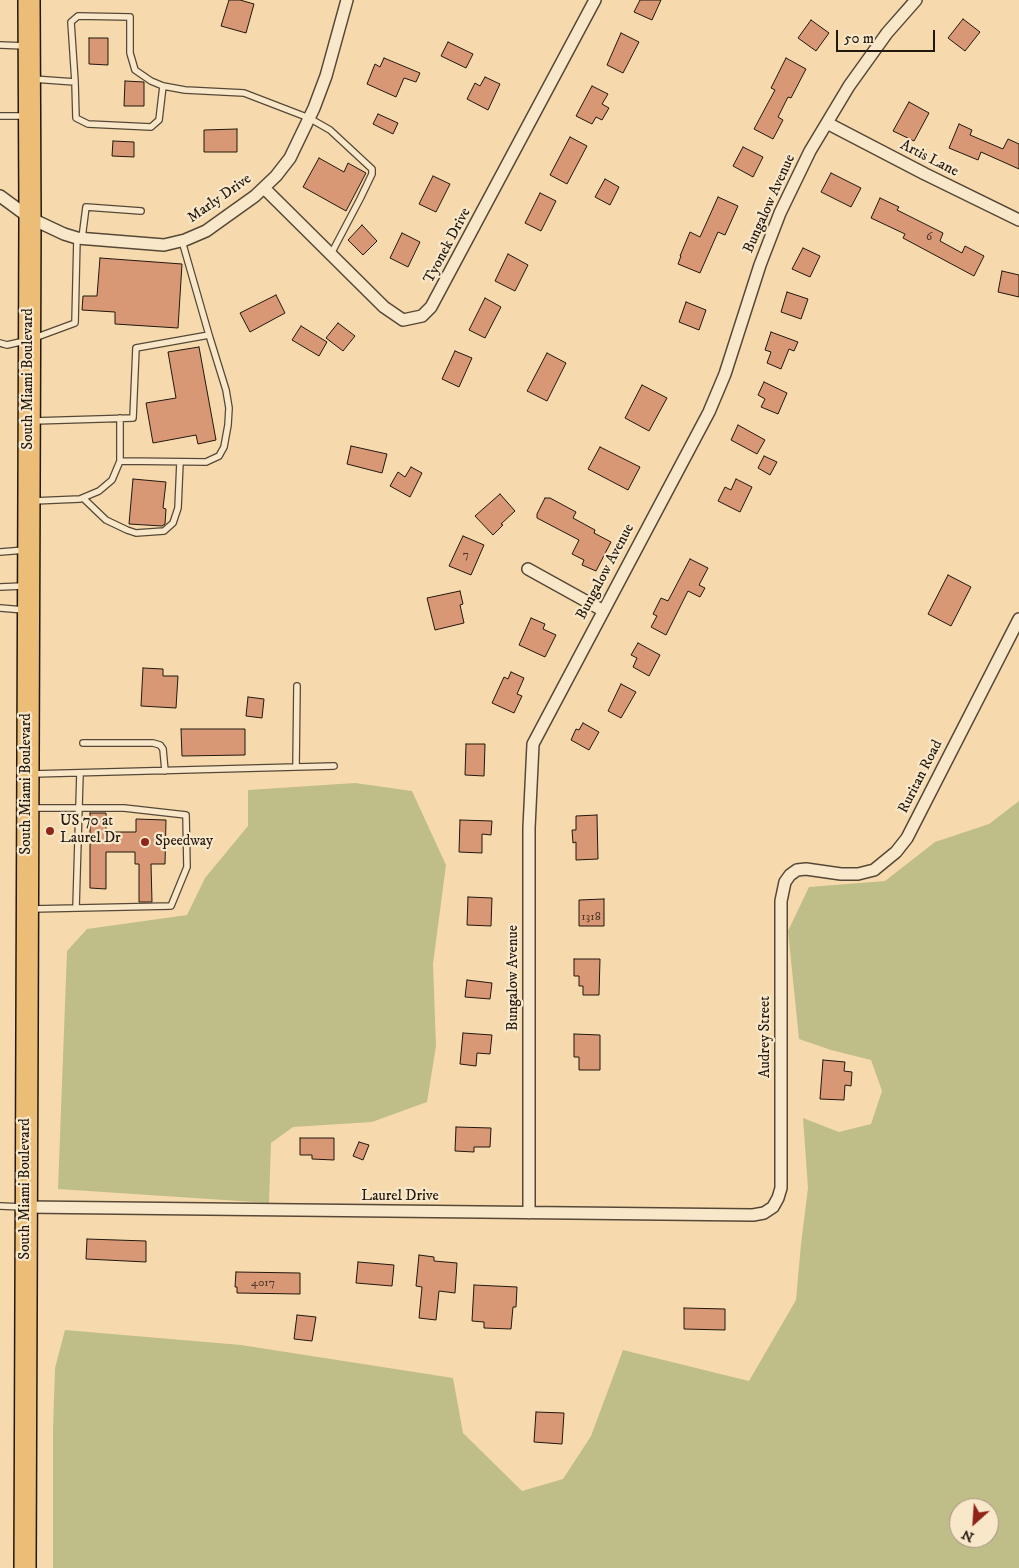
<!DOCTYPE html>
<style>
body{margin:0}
#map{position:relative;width:1019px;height:1568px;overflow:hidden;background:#f6daae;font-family:"IM FELL DW Pica",serif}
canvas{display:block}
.north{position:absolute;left:949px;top:1498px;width:50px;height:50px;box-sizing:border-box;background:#f9e7ca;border:1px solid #a3947f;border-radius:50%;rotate:206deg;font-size:14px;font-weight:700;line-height:20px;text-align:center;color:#21180e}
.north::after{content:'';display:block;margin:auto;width:18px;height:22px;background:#8f2418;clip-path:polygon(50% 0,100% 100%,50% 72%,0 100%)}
.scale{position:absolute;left:836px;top:30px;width:99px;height:22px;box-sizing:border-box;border:2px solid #21180e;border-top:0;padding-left:6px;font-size:15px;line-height:18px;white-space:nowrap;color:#21180e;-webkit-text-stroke:4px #f9e7ca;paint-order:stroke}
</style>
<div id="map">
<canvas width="1019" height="1568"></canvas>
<div class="north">N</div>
<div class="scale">50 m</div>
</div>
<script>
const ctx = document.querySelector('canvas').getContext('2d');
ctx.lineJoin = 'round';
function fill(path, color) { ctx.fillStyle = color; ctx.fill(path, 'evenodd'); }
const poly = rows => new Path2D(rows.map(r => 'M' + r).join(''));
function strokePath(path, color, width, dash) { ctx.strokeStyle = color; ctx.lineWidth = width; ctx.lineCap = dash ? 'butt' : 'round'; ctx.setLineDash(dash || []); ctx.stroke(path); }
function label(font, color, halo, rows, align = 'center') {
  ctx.font = font + ' "IM FELL DW Pica",serif'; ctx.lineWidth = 4.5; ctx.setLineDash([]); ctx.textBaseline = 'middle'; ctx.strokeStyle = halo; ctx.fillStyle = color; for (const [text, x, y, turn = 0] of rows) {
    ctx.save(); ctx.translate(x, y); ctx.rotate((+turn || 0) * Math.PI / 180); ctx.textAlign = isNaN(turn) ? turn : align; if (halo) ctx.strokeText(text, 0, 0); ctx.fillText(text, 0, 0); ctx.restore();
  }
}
const green = poly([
 [355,783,412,791,446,865,433,964,436,1046,427,1102,372,1122,293,1127,271,1143,269,1203,58,1189,67,951,87,929,187,915,205,878,248,826,248,790],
 [1019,801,1019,1568,53,1568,53,1429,55,1368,65,1330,241,1345,453,1378,463,1433,522,1491,563,1479,591,1436,623,1350,749,1381,796,1300,801,1244,808,1188,803,1118,839,1132,871,1124,882,1091,871,1060,831,1050,799,1039,788,931,809,887,885,881,935,842,989,824],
 [959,1508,989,1508,989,1538,959,1538]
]);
const building = poly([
 [229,0,240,0,254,4,246,33,221,26,229,0],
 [640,0,661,0,652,20,634,12,640,0],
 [963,19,980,32,965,51,948,38,963,19],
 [811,20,829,33,816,51,798,38,811,20],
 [621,33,639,42,623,73,607,65,621,33],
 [89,38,108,38,108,65,89,64,89,38],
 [448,42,473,54,466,68,441,56,448,42],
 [384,58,420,73,416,82,404,78,396,97,367,84,375,64,380,67,384,58],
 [786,58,806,69,791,98,788,97,778,117,783,120,773,139,754,129,775,90,771,88,786,58],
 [485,77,500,84,488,110,467,99,475,83,480,86,485,77],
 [125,81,144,82,144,106,124,106,125,81],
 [592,86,608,94,602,104,609,108,602,120,596,117,592,124,576,116,592,86],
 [909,102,929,113,914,141,893,131,909,102],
 [378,114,398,123,393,134,373,124,378,114],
 [959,124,972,130,970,135,1003,149,1008,139,1019,144,1019,169,981,152,978,160,949,148,959,124],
 [237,129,237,152,204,152,204,130,237,129],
 [570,137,587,146,567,184,550,175,570,137],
 [113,141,134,142,134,157,112,156,113,141],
 [743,147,763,157,753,177,733,166,743,147],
 [319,158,344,172,348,163,366,173,346,211,303,187,319,158],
 [831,173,861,188,851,207,821,192,831,173],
 [433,176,450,184,436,212,419,204,433,176],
 [605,179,619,187,610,205,595,197,605,179],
 [540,193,556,201,541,231,525,223,540,193],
 [718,197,738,206,725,235,718,232,700,273,678,264,681,256,680,256,690,232,700,237,718,197],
 [880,198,899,207,897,210,943,233,940,241,962,253,965,246,984,256,974,276,903,238,905,234,871,218,880,198],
 [362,225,377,241,363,255,348,240,362,225],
 [402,233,420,242,408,267,390,258,402,233],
 [803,248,820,256,810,277,792,269,803,248],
 [508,254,528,265,515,291,495,281,508,254],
 [100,258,182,264,178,328,115,324,115,312,82,310,83,296,97,296,100,258],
 [1002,271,1019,275,1019,297,998,292,1002,271],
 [787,292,808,299,801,319,781,312,787,292],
 [276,295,285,313,250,332,240,313,276,295],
 [485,298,501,307,485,338,469,330,485,298],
 [686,302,706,310,699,330,679,322,686,302],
 [338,323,355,336,343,351,326,338,338,323],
 [301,326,327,342,319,356,292,340,301,326],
 [771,332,798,342,794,351,789,349,781,369,767,363,771,352,765,350,771,332],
 [199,347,216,440,198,444,196,435,153,443,146,403,176,398,168,352,199,347],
 [455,351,472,358,459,387,442,379,455,351],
 [547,353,566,363,547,401,527,391,547,353],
 [764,382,787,393,778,414,761,407,765,399,758,395,764,382],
 [642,385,667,398,649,431,625,418,642,385],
 [738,425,765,440,757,454,731,440,738,425],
 [351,446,387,454,382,473,347,464,351,446],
 [600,447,640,467,628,490,588,469,600,447],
 [764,456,777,462,770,475,758,468,764,456],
 [411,467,422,473,410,497,390,486,398,472,405,477,411,467],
 [133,479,166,482,163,508,166,509,165,524,162,526,129,524,133,479],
 [736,479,752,487,740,512,718,501,725,487,731,490,736,479],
 [500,494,515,511,501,524,503,525,493,535,475,516,500,494],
 [545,498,550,498,576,512,573,518,595,530,594,533,611,542,596,571,582,565,584,560,572,554,579,540,537,518,537,514,545,498],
 [463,536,484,545,471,575,449,566,463,536],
 [690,559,708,568,699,585,705,588,700,597,688,591,666,635,651,627,657,616,653,614,661,598,668,601,690,559],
 [948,575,971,587,951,626,928,614,948,575],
 [460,591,463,604,460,605,464,623,435,630,427,598,460,591],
 [531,618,545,624,543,629,556,635,545,657,519,645,531,618],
 [638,643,660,655,649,676,633,667,637,658,631,655,638,643],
 [143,668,163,669,163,676,178,676,176,708,141,706,143,668],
 [511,672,524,678,517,694,522,696,514,713,492,703,504,677,508,679,511,672],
 [621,684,636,692,621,718,608,711,621,684],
 [248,697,264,699,262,718,246,716,248,697],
 [583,723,599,732,589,750,571,740,576,729,579,730,583,723],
 [181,729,245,729,245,755,182,756,181,729],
 [466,744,485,744,484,776,465,775,466,744],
 [90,813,106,813,106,832,136,832,136,819,166,820,165,864,151,864,152,902,139,902,139,864,135,864,135,852,106,852,106,889,90,888,90,813],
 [597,815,598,859,576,860,576,842,573,843,572,830,576,830,576,816,597,815],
 [460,820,492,821,491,835,482,834,482,853,459,852,460,820],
 [468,897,492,898,491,926,467,925,468,897],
 [604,899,604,926,579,926,579,900,604,899],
 [574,959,600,959,599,995,583,995,583,986,579,986,579,976,574,976,574,959],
 [467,980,492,983,490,999,465,997,467,980],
 [463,1033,492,1035,490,1054,477,1053,476,1066,460,1064,463,1033],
 [574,1034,600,1035,600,1070,579,1070,579,1057,574,1057,574,1034],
 [823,1060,845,1062,844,1071,852,1072,851,1086,845,1085,844,1100,820,1099,823,1060],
 [456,1127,491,1128,490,1147,474,1147,474,1152,455,1151,456,1127],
 [300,1138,334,1138,334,1160,312,1159,312,1155,300,1155,300,1138],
 [359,1142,369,1145,363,1160,353,1156,359,1142],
 [87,1239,146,1241,146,1262,86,1259,87,1239],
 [419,1255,434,1257,434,1261,457,1263,455,1293,439,1291,436,1320,419,1318,422,1287,416,1286,419,1255],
 [358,1262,394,1265,392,1286,356,1283,358,1262],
 [236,1272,300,1273,300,1294,237,1293,237,1287,235,1287,236,1272],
 [474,1285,517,1287,516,1307,513,1307,511,1329,484,1328,484,1322,472,1321,474,1285],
 [684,1308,725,1309,725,1330,684,1329,684,1308],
 [297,1315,316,1317,312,1341,294,1339,297,1315],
 [536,1412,564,1413,562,1444,534,1442,536,1412]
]);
const lane = poly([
 [0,45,26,46],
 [33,79,75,82,71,22,78,16,130,17,130,53,135,70,151,81,163,86,185,90,244,93,309,118,330,130,372,169,372,174,360,199,331,254],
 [75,82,76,118,88,124,151,127,159,120,163,86],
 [0,116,25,116],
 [82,238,86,207,141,211],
 [0,343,7,345,29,340,75,323,77,238],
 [33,421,133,418,136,348,209,335,182,241],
 [120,461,206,462,219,456,224,447,228,425,229,408,226,390,209,335],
 [83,498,106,520,127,530,136,533,164,531,173,523,178,508,180,462],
 [33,501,80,499,99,491,112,480,120,461,120,418],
 [0,552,25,550],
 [0,587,23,586],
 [0,608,24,610],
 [83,743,153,743,160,745,163,749,165,771],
 [296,767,297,686],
 [32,774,334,766],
 [76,908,80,773],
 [31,909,171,906,187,867,186,815,124,808,32,808],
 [0,1206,23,1207]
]);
const street = poly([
 [827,123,925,174,1019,220],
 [264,188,384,307,403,320,422,316,431,307,595,0],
 [0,196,30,218,64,234,77,238,164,245,185,240,206,231,255,196,276,176,290,158,314,108,326,76,347,0],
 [528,569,602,610],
 [25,1207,753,1215,764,1213,773,1207,778,1198,781,1188,781,901,785,882,790,875,797,870,806,869,841,874,858,874,874,870,896,852,907,838,1019,619],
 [529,1213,529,828,533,744,709,412,725,374,760,265,780,213,810,151,849,86,887,33,916,0]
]);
const highway = poly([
 [25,1568,30,218,29,0]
]);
const markers = [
 [50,831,5,"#8f2418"],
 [145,842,5,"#8f2418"]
];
const numberNames = [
 ["6",929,238],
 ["7",466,556],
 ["1318",591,918],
 ["4017",263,1284]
];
const streetNames = [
 ["Artis Lane",929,159,27],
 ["Marly Drive",220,199,-35],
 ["Bungalow Avenue",770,204,-66],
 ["Tyonek Drive",448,246,-62],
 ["South Miami Boulevard",29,379,-90],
 ["Bungalow Avenue",606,572,-62],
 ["Ruritan Road",921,777,-63],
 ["South Miami Boulevard",27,784,-90],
 ["Bungalow Avenue",514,978,-90],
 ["Audrey Street",766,1037,-90],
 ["South Miami Boulevard",26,1189,-90],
 ["Laurel Drive",400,1197]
];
const poiNames = [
 ["US 70 at",60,822],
 ["Laurel Dr",60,839],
 ["Speedway",155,842]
];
fill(green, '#c0be88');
fill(building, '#d89775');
strokePath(building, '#21180e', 1);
strokePath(lane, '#564836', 8);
strokePath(street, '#564836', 14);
strokePath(highway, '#21180e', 24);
strokePath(lane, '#f9e7ca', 5.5);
strokePath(street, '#f9e7ca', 11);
strokePath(highway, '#ebbd77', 21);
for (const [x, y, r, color] of markers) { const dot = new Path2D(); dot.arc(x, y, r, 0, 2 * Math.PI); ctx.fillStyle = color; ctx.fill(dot); strokePath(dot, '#f9e7ca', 2); }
label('12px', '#4f3828', null, numberNames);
label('15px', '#21180e', '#f9e7ca', streetNames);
label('15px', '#21180e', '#f9e7ca', poiNames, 'left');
</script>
